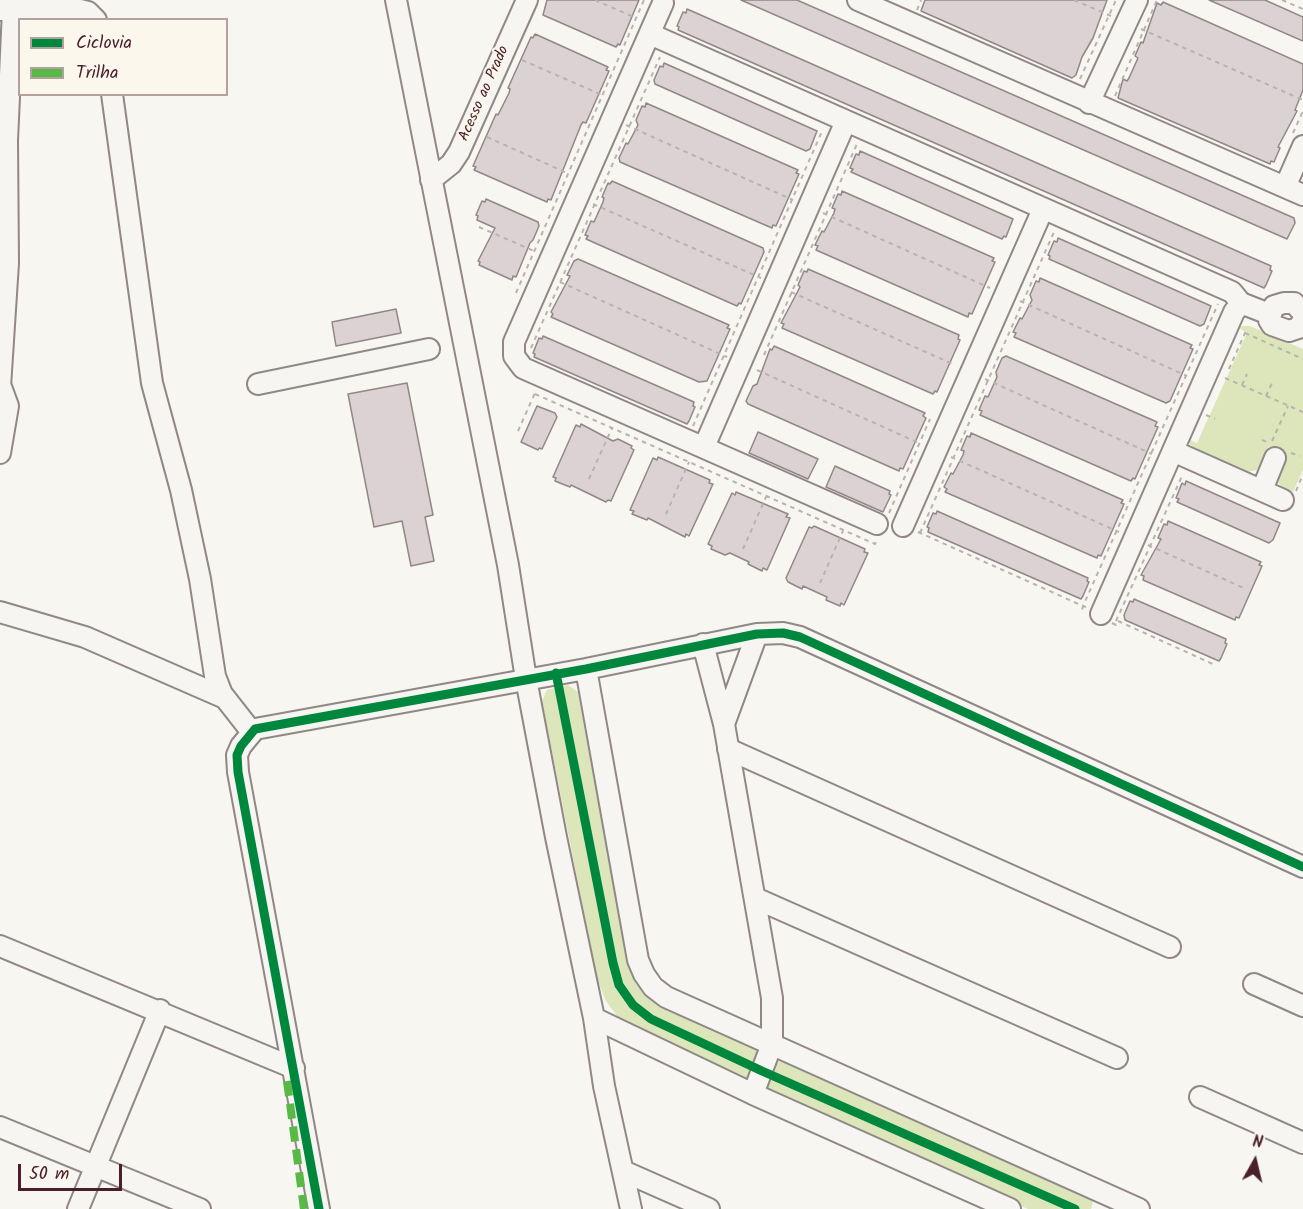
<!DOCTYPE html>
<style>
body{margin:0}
#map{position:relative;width:1303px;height:1209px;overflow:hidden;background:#f8f6f0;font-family:Kalam,sans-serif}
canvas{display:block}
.legend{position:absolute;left:18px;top:18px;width:210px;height:78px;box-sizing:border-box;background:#fbf7ec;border:2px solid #b4a19f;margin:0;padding:8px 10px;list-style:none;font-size:18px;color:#4a1f2b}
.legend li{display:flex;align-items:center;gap:12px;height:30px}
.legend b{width:30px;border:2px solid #b4a19f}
.north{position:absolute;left:1225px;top:1131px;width:60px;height:60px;-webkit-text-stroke:4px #fbf7ec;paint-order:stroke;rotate:8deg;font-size:16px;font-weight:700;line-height:24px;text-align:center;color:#4a1f2b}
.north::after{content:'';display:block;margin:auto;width:21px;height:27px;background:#4a1f2b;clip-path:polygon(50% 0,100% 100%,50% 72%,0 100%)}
.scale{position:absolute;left:18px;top:1164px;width:104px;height:27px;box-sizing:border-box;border:3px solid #4a1f2b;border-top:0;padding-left:8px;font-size:18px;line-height:21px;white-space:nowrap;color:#4a1f2b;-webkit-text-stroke:4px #fbf7ec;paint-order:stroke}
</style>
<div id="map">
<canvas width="1303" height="1209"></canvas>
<ul class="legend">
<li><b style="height:8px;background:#00873e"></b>Ciclovia</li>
<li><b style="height:8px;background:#58b947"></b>Trilha</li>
</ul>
<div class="north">N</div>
<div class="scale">50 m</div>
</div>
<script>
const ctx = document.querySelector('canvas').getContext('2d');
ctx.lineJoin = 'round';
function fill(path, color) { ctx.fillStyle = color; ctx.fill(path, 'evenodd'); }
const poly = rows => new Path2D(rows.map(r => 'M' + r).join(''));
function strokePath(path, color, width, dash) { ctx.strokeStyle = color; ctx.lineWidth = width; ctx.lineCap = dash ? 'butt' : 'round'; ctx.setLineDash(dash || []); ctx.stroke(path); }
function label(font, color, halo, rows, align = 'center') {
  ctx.font = font + ' Kalam,sans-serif'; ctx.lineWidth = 4.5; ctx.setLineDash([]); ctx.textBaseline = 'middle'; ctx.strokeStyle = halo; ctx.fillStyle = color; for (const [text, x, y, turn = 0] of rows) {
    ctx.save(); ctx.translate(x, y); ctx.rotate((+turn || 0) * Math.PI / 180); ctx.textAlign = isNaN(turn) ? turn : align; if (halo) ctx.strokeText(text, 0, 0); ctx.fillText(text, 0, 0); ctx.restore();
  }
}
const green = poly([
 [1243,326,1250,326,1303,349,1303,470,1293,492,1282,487,1278,482,1286,455,1268,447,1257,470,1247,472,1194,448,1190,444,1190,440,1197,443,1247,333,1239,328],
 [568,685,578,692,632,962,753,1045,758,1054,745,1082,620,1020,606,1001,597,979,542,701,547,690],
 [781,1061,788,1061,1090,1196,1093,1202,1091,1209,1028,1209,771,1095,767,1089,768,1082,774,1064]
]);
const building = poly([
 [547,0,639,0,620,45,618,44,616,47,543,15,547,0],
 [741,0,797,0,1294,218,1295,223,1287,239,741,0],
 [925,0,1107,0,1093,38,1082,57,1076,75,1072,78,921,11,925,0],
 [1209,0,1265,0,1303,17,1303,41,1209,0],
 [1163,2,1303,64,1303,90,1295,110,1297,111,1278,147,1280,148,1274,162,1271,161,1270,164,1118,98,1123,79,1127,81,1129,78,1138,58,1135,56,1141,42,1143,43,1157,3,1161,5,1163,2],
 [687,9,1271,266,1270,270,1272,271,1266,285,1264,288,1255,284,678,30,679,27,677,26,683,12,686,13,687,9],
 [535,34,608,67,606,70,609,71,586,123,583,122,581,125,551,200,548,199,547,202,474,170,476,167,473,166,496,114,498,115,509,93,510,89,508,88,531,37,533,38,535,34],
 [664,63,817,131,810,149,806,151,655,84,654,80,660,66,663,67,664,63],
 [646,103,798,170,796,173,799,174,776,226,773,225,772,228,620,162,619,158,626,143,628,144,638,125,636,120,642,106,645,107,646,103],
 [860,151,1013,219,1006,237,1004,236,1002,239,851,172,853,169,850,168,856,154,859,155,860,151],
 [612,181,763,248,764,252,741,304,739,303,737,306,586,239,588,236,585,235,591,221,594,222,603,202,604,198,602,197,608,183,610,184,612,181],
 [842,191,994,258,992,261,995,262,972,314,969,313,968,317,816,250,818,246,815,245,822,231,824,232,834,213,835,209,832,208,838,194,841,195,842,191],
 [486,199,538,222,539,226,533,240,530,243,516,277,513,276,512,280,479,265,480,262,478,261,495,228,477,220,478,216,476,215,482,201,485,202,486,199],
 [1058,238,1211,306,1204,324,1200,326,1049,259,1050,256,1048,255,1054,241,1057,242,1058,238],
 [578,259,729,325,727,328,730,329,707,381,699,382,551,317,553,314,551,312,570,276,567,275,574,261,578,259],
 [808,269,959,335,958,339,960,340,937,392,935,391,933,394,782,328,784,324,781,323,800,287,798,285,804,271,807,272,808,269],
 [1040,278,1192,345,1190,348,1193,349,1170,401,1166,403,1014,337,1016,333,1013,332,1020,318,1022,319,1032,300,1030,295,1036,281,1039,282,1040,278],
 [396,309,401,333,336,346,332,322,396,309],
 [543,336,694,402,693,406,695,407,689,421,687,424,534,357,535,354,533,353,539,338,542,339,543,336],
 [774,346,925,413,923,416,926,418,903,469,900,468,899,471,748,404,746,401,753,386,757,384,770,349,772,350,774,346],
 [1006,356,1157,422,1155,426,1158,427,1135,479,1133,478,1131,481,980,415,982,411,979,410,985,396,988,397,997,377,996,372,1002,358,1006,356],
 [407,383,433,515,425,517,434,561,411,566,402,521,374,527,348,394,407,383],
 [537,406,555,413,557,417,542,449,539,448,538,450,521,442,537,406],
 [581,424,613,441,618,439,632,446,631,448,634,450,611,501,608,500,606,502,571,485,570,487,555,481,556,478,553,477,576,425,580,427,581,424],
 [758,432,818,459,808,479,749,453,758,432],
 [971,433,1123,500,1121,503,1124,504,1101,556,1098,555,1097,558,945,492,947,489,944,487,951,473,953,474,963,455,964,451,961,450,967,436,970,437,971,433],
 [658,457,710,480,709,483,713,484,689,536,686,534,685,537,648,518,647,520,632,514,634,511,630,510,653,458,657,460,658,457],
 [835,466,890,491,889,494,891,495,883,512,826,487,835,466],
 [1186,481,1280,523,1273,540,1269,543,1177,502,1179,499,1176,498,1182,483,1185,485,1186,481],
 [736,492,788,514,786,517,790,518,767,570,763,568,762,571,748,564,749,562,730,553,725,555,711,549,712,546,708,544,732,493,735,495,736,492],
 [937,511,1088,578,1087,581,1089,582,1083,596,1081,599,928,532,929,528,927,527,933,513,936,514,937,511],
 [1168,521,1261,562,1259,565,1262,566,1239,618,1236,617,1235,620,1143,580,1144,576,1141,575,1161,539,1158,538,1164,524,1167,525,1168,521],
 [814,526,865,549,864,552,868,553,844,605,841,603,840,606,826,600,827,597,803,586,802,589,788,582,786,578,809,527,812,528,814,526],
 [1134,599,1226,639,1225,643,1227,644,1221,658,1219,661,1125,620,1124,615,1130,601,1133,602,1134,599]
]);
const path = poly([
 [595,0,636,18],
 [1074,0,1111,16],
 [1282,0,1303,9],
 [917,10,921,0],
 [1141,29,1303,100],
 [522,60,602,95],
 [1080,79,1116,0],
 [1115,96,1157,0],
 [626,125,793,200],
 [1293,133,1303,111],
 [487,137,567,173],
 [593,204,761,278],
 [823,213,990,288],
 [479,227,534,251],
 [560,282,727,357],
 [791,292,955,365],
 [516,293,644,0],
 [1020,301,1187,376],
 [1245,333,1303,359],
 [531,348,660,57],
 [764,355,857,144],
 [1229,369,1245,333,1242,332],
 [757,370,921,444],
 [1225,378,1303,412],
 [985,379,1152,454],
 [1242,385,1247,374],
 [535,394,875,544,877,540],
 [1266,396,1272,383],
 [1206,415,1215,419],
 [693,426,823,129],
 [518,431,535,393],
 [1262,440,1270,443],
 [1272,441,1288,406],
 [1291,453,1300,456],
 [951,457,1119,532],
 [589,479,612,428],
 [1296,491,1303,474],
 [889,513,930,419],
 [666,514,689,462],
 [918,532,1083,606,1082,610,1085,611],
 [920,533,1054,232],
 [1148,545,1246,589],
 [743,549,766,497],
 [820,583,843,531],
 [1086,607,1083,606,1218,304],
 [1116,621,1183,474],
 [1112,623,1116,625,1118,621,1215,665]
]);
const minor = poly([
 [396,0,508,565,526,679,556,837,594,1018,753,1094,1010,1209],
 [858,0,1303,195],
 [663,3,514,342,514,356,523,368,877,524],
 [0,10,80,10,88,12,96,20],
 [650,34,1232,292,1241,303,1269,314],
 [112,94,152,383,181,490,200,579,215,676,222,694,251,731],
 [1089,103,1137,0],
 [431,180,451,164,459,152,527,0],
 [1285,187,1303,146],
 [1303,313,1294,303,1284,303,1274,306,1269,320,1272,325,1289,331,1298,328,1303,321],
 [258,384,429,349],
 [0,387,8,263,7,140,13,10,9,0],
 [704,447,846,121],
 [1173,451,1283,500],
 [0,453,8,406,1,387],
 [1262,490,1275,458],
 [903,526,1043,209],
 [0,612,85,637,225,698],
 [1101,614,1234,312,1241,303],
 [703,644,724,724,772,998,772,1044,753,1094],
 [586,669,638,960,644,974,653,987,666,997,1139,1209],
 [724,724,757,634],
 [728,749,1170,947],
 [755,898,1117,1058],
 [0,946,294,1068],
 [1254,984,1303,1006],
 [594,1018,604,1086,631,1209],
 [1200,1097,1303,1143],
 [0,1127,200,1209],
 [623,1171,709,1209],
 [78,1209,160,1010],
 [319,1209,238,772,237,755,241,746,255,729,586,669,757,634,783,633,800,637,1303,867]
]);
const quiet = poly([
 [287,1081,304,1209]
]);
const cycleway = poly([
 [556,673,613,963,619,985,633,1005,651,1019,762,1071,1075,1209],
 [319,1209,238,772,237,755,241,746,255,729,586,669,757,634,783,633,800,637,1303,867]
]);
const streetNames = [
 ["Acesso ao Prado",485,94,-66]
];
fill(green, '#dce6ba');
fill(building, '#dcd2d3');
strokePath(building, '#918787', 1.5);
strokePath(minor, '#918787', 24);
strokePath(path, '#b8b3b1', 2, [4.5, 4.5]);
strokePath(minor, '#f6f5f1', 20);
strokePath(quiet, '#58b947', 8, [15, 8]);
strokePath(cycleway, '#00873e', 9);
label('15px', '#4a1f2b', '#fbf7ec', streetNames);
</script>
